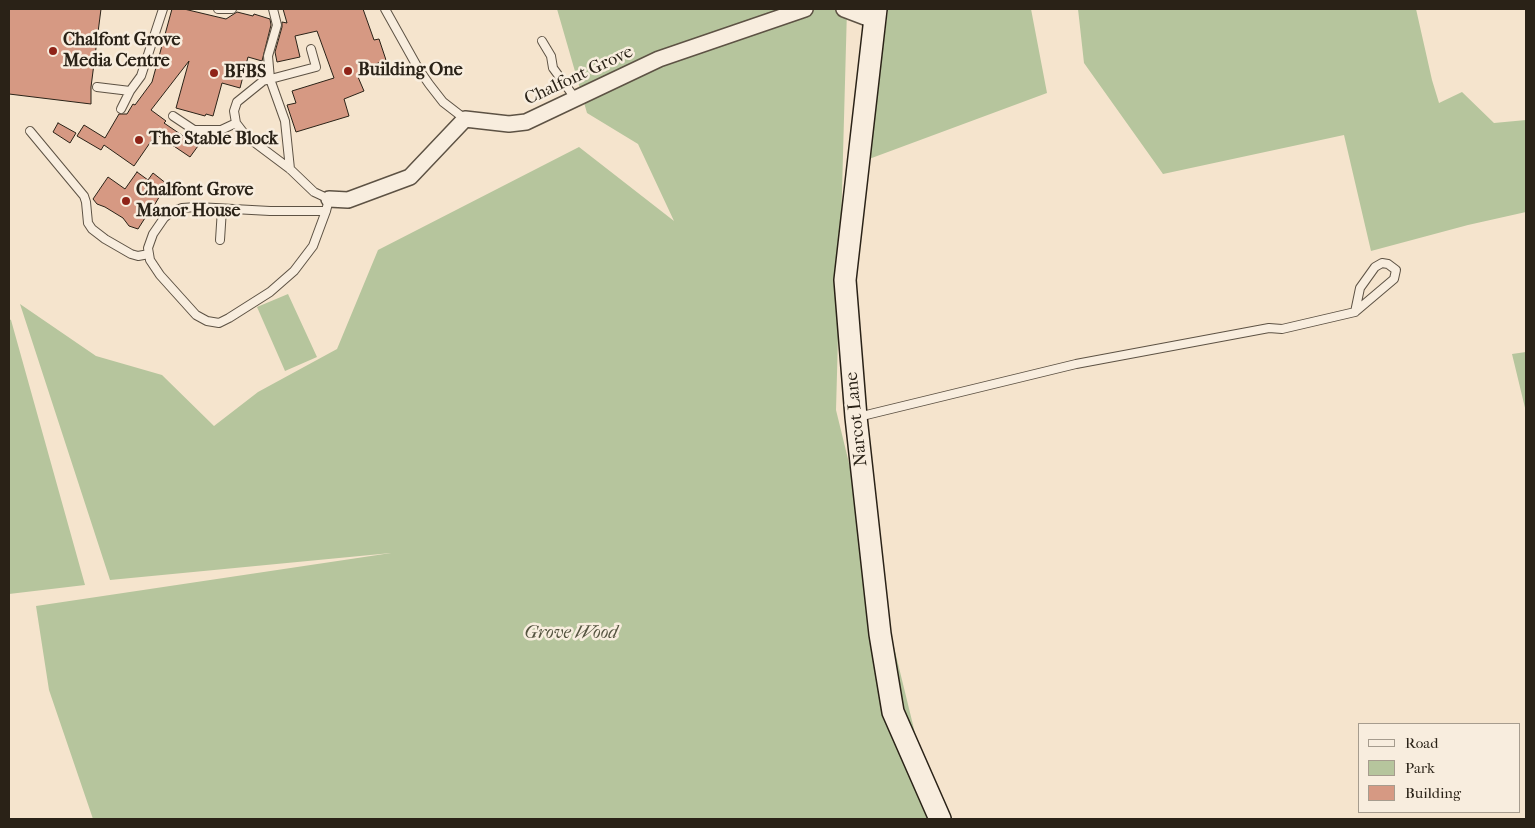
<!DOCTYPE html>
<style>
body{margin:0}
#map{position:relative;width:1535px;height:828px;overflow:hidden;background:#f5e4cd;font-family:"IM FELL French Canon",serif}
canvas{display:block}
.frame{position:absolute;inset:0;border:10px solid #2a2217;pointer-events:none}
.legend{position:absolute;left:1358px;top:723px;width:162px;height:90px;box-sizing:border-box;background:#f8edde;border:1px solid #a69c8e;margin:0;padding:6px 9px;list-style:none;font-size:15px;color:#2a2217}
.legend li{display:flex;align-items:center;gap:10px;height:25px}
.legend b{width:25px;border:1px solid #a69c8e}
</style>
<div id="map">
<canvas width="1535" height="828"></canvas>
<div class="frame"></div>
<ul class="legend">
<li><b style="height:6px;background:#f8edde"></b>Road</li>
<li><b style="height:14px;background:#b6c59d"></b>Park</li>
<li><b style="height:14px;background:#d69983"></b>Building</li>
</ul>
</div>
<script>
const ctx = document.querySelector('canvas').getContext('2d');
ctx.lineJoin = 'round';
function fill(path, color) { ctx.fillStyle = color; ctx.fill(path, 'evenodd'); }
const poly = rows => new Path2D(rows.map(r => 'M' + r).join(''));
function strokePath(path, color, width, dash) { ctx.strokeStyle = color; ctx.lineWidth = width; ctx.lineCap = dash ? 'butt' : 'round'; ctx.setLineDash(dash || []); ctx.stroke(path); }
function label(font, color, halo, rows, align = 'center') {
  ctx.font = font + ' "IM FELL French Canon",serif'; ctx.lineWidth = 5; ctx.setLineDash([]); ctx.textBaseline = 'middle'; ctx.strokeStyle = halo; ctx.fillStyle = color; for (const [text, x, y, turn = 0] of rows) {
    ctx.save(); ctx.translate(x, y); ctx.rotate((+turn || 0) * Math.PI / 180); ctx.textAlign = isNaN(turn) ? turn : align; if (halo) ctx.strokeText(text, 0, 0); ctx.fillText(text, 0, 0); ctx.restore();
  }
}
const green = poly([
 [557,9,847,9,836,410,936,819,93,819,49,690,36,606,391,553,110,580,20,304,96,356,162,375,214,426,258,392,337,349,378,250,579,147,674,221,638,144,587,113],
 [888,9,1031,9,1047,93,869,159],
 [1078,9,1416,9,1432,80,1439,103,1462,92,1494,123,1526,120,1526,212,1468,225,1371,251,1344,135,1163,174,1084,63],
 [288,294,317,357,285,371,257,307],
 [9,319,11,320,85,585,9,594],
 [1526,352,1526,412,1512,354]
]);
const building = poly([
 [9,9,101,9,91,87,91,104,9,94,9,9],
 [172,9,184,9,226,19,237,12,253,16,254,14,270,19,271,25,262,61,248,57,240,88,222,83,213,116,206,114,205,116,176,108,189,61,151,110,166,121,164,123,198,146,190,157,156,134,134,166,104,145,101,150,77,136,84,125,105,138,119,114,127,114,133,104,135,105,152,82,172,9],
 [283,9,363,9,374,40,379,39,386,60,363,69,365,74,358,77,364,91,344,99,349,116,296,132,287,105,296,103,292,91,334,78,317,31,295,36,300,57,277,62,275,52,282,27,282,22,287,23,283,9],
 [58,123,76,133,70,143,53,132,58,123],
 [137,172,148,180,153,173,167,184,155,204,152,213,145,218,138,229,129,226,123,218,105,207,97,204,93,199,108,177,125,189,137,172]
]);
const lane = poly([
 [218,9,232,9],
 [273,9,277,25,268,56,270,79,285,121,290,169],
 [385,9,418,68,429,84,443,102,465,119],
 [542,41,551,56,553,68,575,98],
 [311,49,316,67,263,81,237,102,234,111,236,123,246,136,290,169,314,192,329,199,326,211,313,246,294,271,270,292,229,318,219,323,207,321,196,315,160,275,150,260,148,248,153,234,164,218,171,212,182,208,197,207,270,211,326,211],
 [97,87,130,91,141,76,163,9],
 [121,109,130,91],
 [173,116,194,130,221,130,236,123],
 [30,131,84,196,86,202,88,223,92,229,105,239,131,254,138,256,149,254],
 [220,240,222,209],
 [858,417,1076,364,1269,328,1282,329,1355,312,1394,279,1396,270,1388,264,1382,263,1375,267,1360,288,1355,312]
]);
const street = poly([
 [844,9,865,17,875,18],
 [329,199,348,200,410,177,465,119,509,124,526,122,659,59,805,9]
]);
const secondary = poly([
 [876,9,845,280,856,417,880,634,893,712,940,819]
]);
const markers = [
 [53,51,5,"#8f2418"],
 [348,71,5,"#8f2418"],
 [214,73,5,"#8f2418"],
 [139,140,5,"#8f2418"],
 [126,201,5,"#8f2418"]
];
const poiNames = [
 ["Chalfont Grove",63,41],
 ["Media Centre",63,62],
 ["Building One",358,71],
 ["BFBS",224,73],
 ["The Stable Block",149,140],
 ["Chalfont Grove",136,191],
 ["Manor House",136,212]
];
const streetNames = [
 ["Chalfont Grove",579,76,-25],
 ["Narcot Lane",857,419,-96]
];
const parkNames = [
 ["Grove Wood",571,634]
];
fill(green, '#b6c59d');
fill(building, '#d69983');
strokePath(building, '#2a2217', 1);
strokePath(lane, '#5d5244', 10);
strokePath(street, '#5d5244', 18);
strokePath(secondary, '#2a2217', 24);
strokePath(lane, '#f8edde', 8);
strokePath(street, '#f8edde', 15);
strokePath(secondary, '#f8edde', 21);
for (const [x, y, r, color] of markers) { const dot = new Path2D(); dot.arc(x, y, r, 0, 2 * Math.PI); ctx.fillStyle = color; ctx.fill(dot); strokePath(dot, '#f8edde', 2); }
label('bold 18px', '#2a2217', '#f8edde', poiNames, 'left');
label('18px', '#2a2217', '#f8edde', streetNames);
label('italic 18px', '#54533f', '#f8edde', parkNames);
</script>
